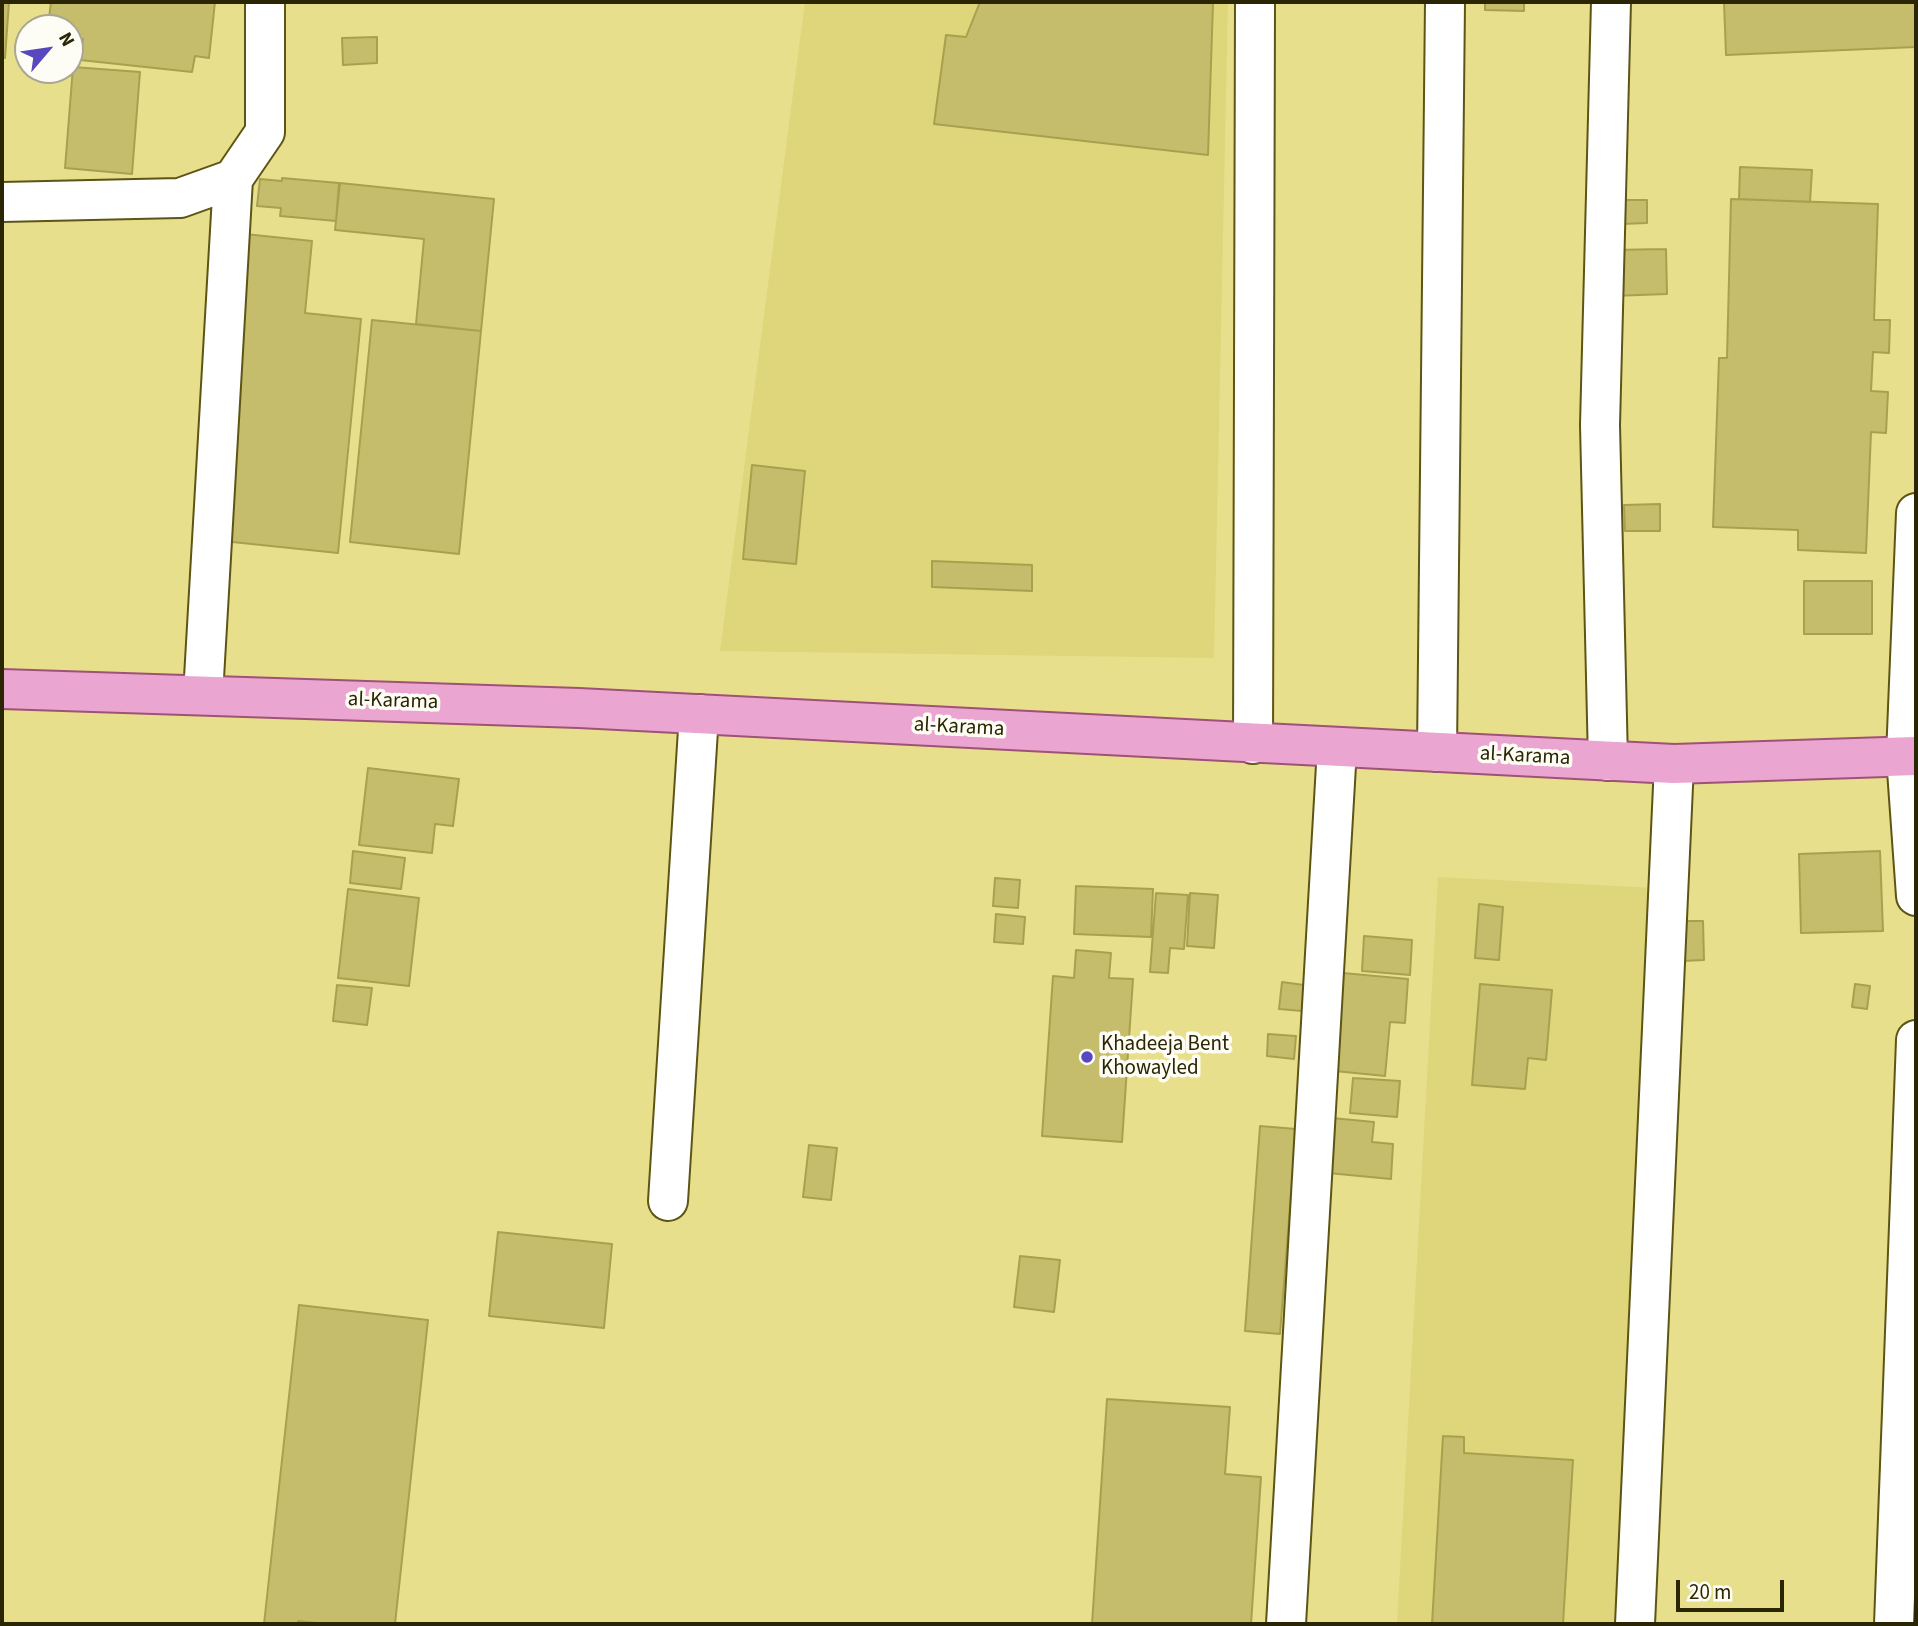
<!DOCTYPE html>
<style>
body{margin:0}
#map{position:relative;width:1918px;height:1626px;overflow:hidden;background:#e8df8d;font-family:"Source Sans 3",sans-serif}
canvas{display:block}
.frame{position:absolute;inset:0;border:4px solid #2a2603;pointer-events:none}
.north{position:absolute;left:14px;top:14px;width:70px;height:70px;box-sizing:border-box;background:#fefdf5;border:2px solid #a9a794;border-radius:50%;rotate:61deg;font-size:19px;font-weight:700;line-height:28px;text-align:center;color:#2a2603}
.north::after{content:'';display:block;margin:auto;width:24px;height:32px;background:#5748c0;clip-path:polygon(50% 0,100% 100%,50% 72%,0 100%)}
.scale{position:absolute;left:1676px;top:1580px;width:108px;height:32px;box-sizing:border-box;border:4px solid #2a2603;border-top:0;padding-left:9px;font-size:21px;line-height:24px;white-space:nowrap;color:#2a2603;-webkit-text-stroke:5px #fefdf5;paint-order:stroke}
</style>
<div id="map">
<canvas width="1918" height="1626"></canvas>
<div class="frame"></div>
<div class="north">N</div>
<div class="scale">20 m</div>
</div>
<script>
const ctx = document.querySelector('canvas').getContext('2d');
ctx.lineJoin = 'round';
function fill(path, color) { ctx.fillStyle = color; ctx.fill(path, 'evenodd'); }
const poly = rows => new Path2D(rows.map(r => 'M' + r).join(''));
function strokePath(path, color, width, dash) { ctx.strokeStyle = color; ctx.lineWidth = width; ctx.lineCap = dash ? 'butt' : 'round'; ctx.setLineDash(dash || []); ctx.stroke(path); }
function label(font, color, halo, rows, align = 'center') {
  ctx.font = font + ' "Source Sans 3",sans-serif'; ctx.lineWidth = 7; ctx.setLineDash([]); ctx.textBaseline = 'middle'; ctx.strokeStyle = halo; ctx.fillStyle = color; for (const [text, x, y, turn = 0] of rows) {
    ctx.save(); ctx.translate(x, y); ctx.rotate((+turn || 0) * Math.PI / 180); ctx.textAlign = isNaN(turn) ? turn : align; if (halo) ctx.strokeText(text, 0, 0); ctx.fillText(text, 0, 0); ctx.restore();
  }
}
const built = poly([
 [805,2,1228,2,1214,658,720,651],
 [1438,877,1655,888,1622,1624,1397,1624]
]);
const building = poly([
 [2,2,9,2,5,58,2,57,2,2],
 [51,2,215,2,209,58,195,56,192,72,80,60,83,39,70,38,70,28,48,26,51,2],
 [980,2,1213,2,1208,155,934,124,946,35,966,37,980,2],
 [1485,2,1524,2,1524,11,1485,10,1485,2],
 [1724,2,1916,2,1916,47,1726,55,1724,2],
 [377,37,377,63,343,65,342,38,377,37],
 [73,67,140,72,132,174,65,168,73,67],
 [1740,167,1812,170,1810,202,1739,199,1740,167],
 [282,178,339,183,336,221,280,216,281,208,257,206,260,179,282,181,282,178],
 [340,183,494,199,481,331,416,324,424,239,335,230,340,183],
 [1731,199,1878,204,1874,320,1890,320,1889,353,1873,352,1871,391,1888,392,1886,433,1871,432,1866,553,1798,550,1798,530,1713,527,1719,358,1727,358,1731,199],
 [1621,200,1647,200,1647,223,1621,224,1621,200],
 [245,234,312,241,305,313,361,319,338,553,213,540,245,234],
 [1666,249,1667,294,1612,296,1611,250,1666,249],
 [372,320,481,331,459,554,350,542,372,320],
 [752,465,805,471,796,564,743,559,752,465],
 [1660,504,1660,531,1625,531,1624,505,1660,504],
 [932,561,1032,565,1032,591,932,587,932,561],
 [1804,581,1872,581,1872,634,1804,634,1804,581],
 [368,768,459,779,453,826,435,824,432,853,359,845,368,768],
 [353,851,405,858,401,889,350,883,353,851],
 [1880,851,1883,931,1801,933,1799,854,1880,851],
 [995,878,1020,880,1018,908,993,906,995,878],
 [1076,886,1153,889,1151,937,1074,934,1076,886],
 [348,889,419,898,409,986,338,978,348,889],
 [1156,893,1188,895,1184,949,1170,948,1168,973,1150,972,1156,893],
 [1190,893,1218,895,1214,948,1187,946,1190,893],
 [1479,904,1503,907,1499,960,1475,958,1479,904],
 [996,914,1025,917,1023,944,994,942,996,914],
 [1681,921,1703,921,1704,960,1682,961,1681,921],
 [1364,936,1412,940,1410,975,1362,971,1364,936],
 [1076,950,1111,953,1109,978,1133,979,1122,1142,1042,1136,1053,976,1074,978,1076,950],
 [1343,973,1408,979,1405,1023,1390,1022,1385,1076,1335,1071,1343,973],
 [1282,982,1304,985,1302,1011,1279,1009,1282,982],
 [1480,984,1552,990,1546,1060,1528,1058,1525,1089,1472,1085,1480,984],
 [1855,984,1870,986,1867,1009,1852,1007,1855,984],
 [337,985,372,988,367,1025,333,1021,337,985],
 [1268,1034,1296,1036,1294,1059,1267,1056,1268,1034],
 [1353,1078,1400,1081,1397,1117,1350,1113,1353,1078],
 [1332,1118,1374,1122,1372,1142,1393,1144,1391,1179,1328,1173,1332,1118],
 [1260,1126,1296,1129,1280,1334,1245,1331,1260,1126],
 [809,1145,837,1148,831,1200,803,1197,809,1145],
 [498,1232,612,1244,604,1328,489,1316,498,1232],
 [1020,1256,1060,1260,1054,1312,1014,1307,1020,1256],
 [299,1305,428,1320,395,1624,326,1624,298,1621,298,1624,264,1624,299,1305],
 [1107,1399,1230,1407,1225,1474,1261,1477,1251,1624,1092,1624,1107,1399],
 [1443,1436,1464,1437,1464,1453,1573,1460,1563,1624,1432,1624,1443,1436]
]);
const minor = poly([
 [2,202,180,198,233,179,265,132,265,2],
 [1916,513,1906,756,1916,896],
 [203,695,233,179],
 [1253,744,1255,2],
 [1437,752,1445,2],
 [1608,761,1600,425,1611,2],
 [668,1201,699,714],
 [1286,1624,1337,748],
 [1635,1624,1674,764],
 [1894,1624,1916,1040]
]);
const major = poly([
 [2,689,579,708,1674,764,1916,756]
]);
const markers = [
 [1087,1057,7,"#5748c0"]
];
const streetNames = [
 ["al-Karama",393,702,2],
 ["al-Karama",959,728,3],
 ["al-Karama",1525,757,3]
];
const poiNames = [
 ["Khadeeja Bent",1101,1045],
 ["Khowayled",1101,1069]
];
fill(built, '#dfd57a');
fill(building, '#c6bd6c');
strokePath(building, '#a9a04e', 2);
strokePath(minor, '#5c5514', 42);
strokePath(major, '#9e5275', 42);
strokePath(minor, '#fff', 38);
strokePath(major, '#eaa5d1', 38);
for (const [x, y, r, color] of markers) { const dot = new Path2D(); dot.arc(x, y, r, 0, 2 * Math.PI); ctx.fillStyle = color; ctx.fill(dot); strokePath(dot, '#fefdf5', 2.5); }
label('21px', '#2a2603', '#fefdf5', streetNames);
label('21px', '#2a2603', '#fefdf5', poiNames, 'left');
</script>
